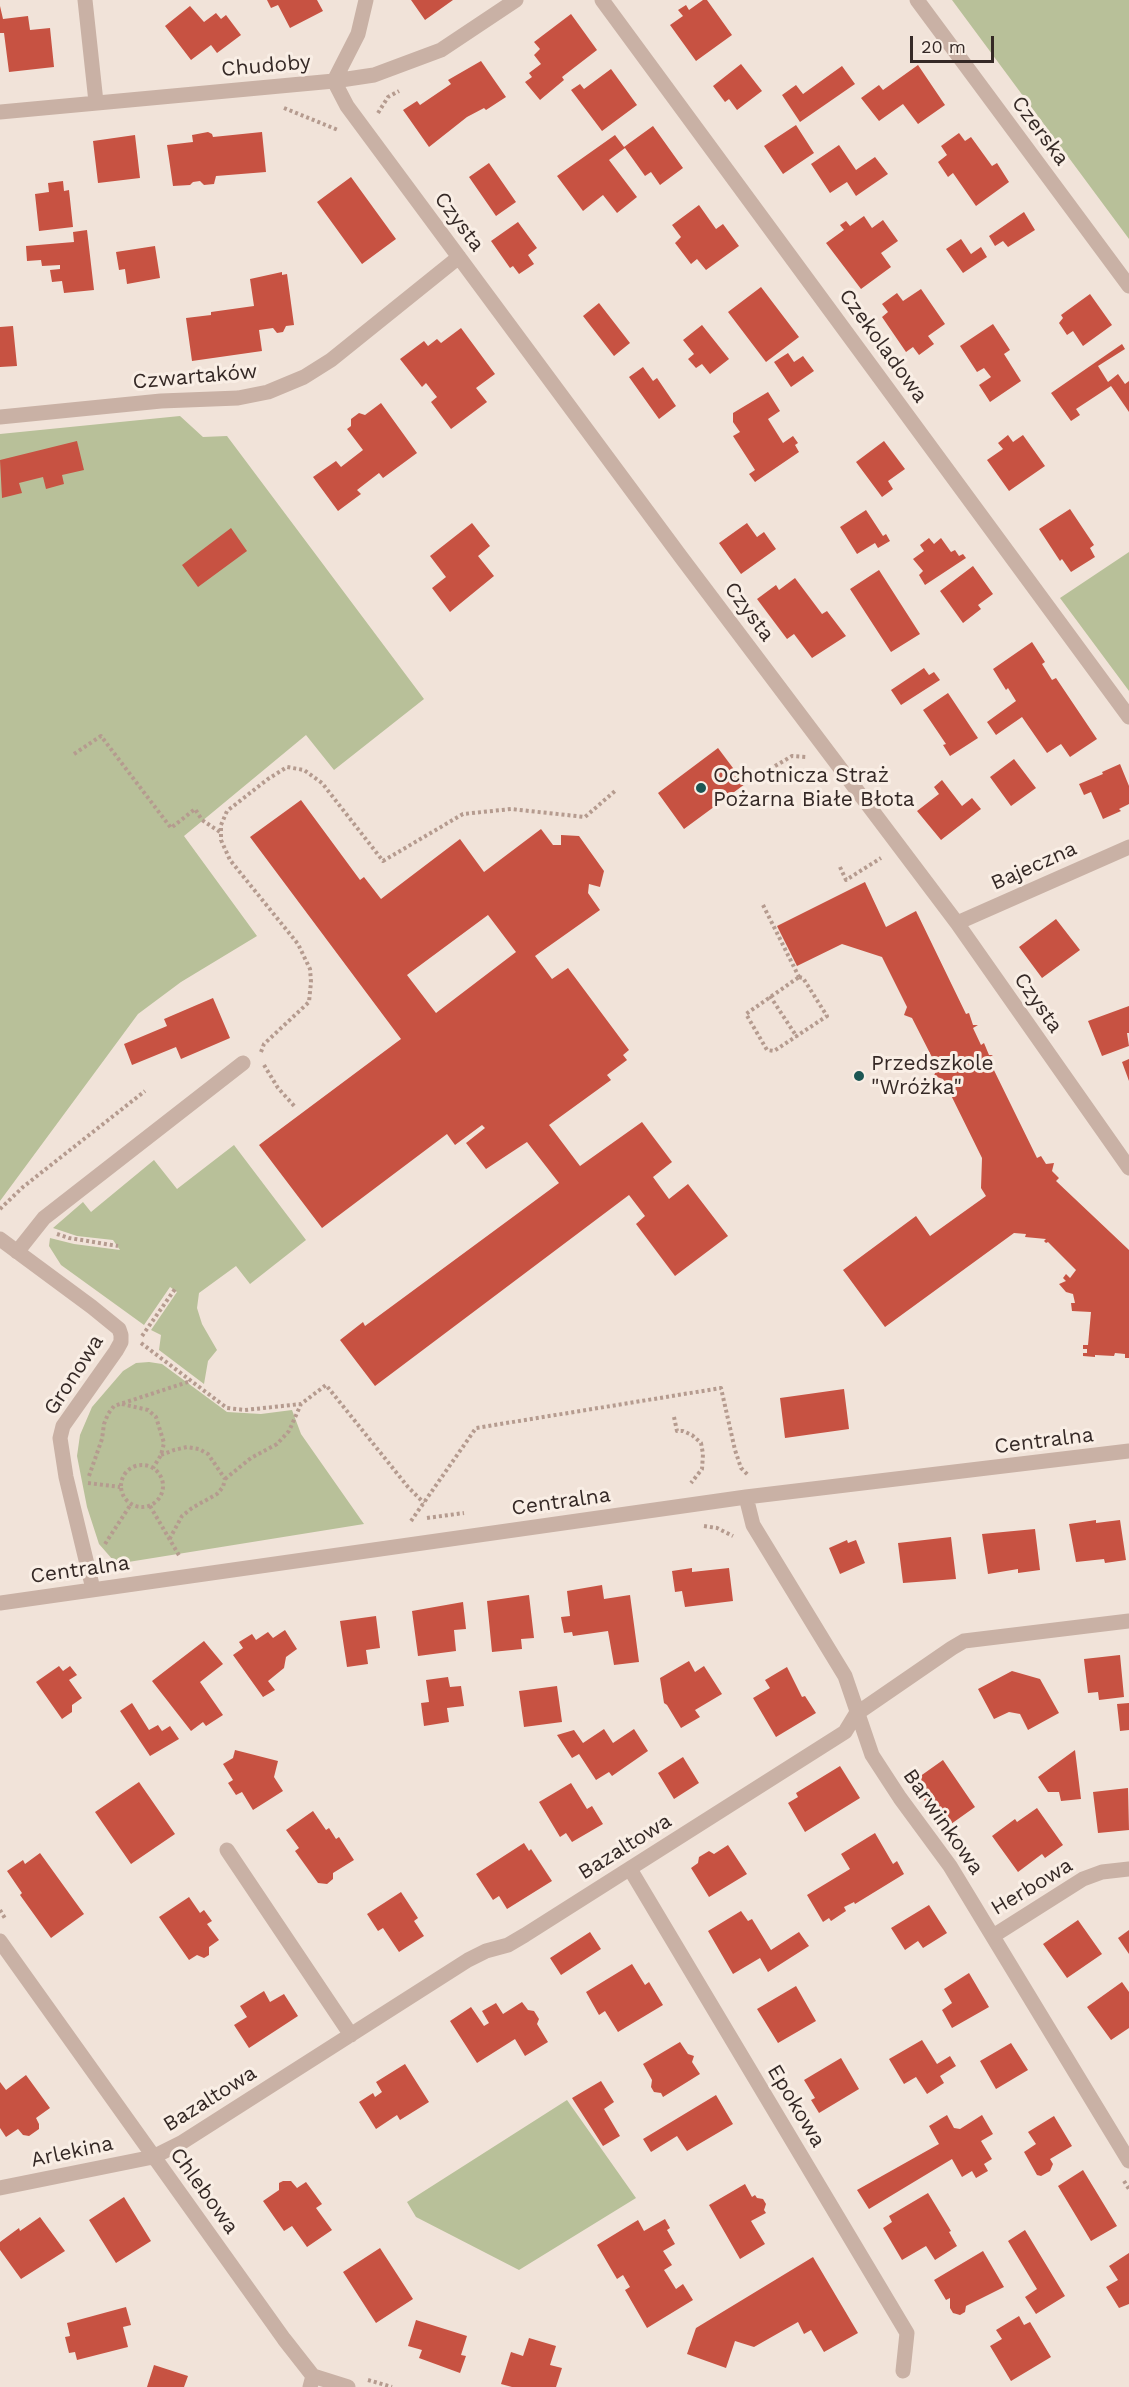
<!DOCTYPE html>
<meta charset="utf-8">
<style>
body{margin:0}
#map{position:relative;width:1129px;height:2387px;overflow:hidden;background:#f1e3d9;font-family:"Work Sans",sans-serif}
canvas{display:block}
.scale{position:absolute;left:910px;top:36px;width:84px;height:27px;box-sizing:border-box;border:3px solid #352926;border-top:0;padding-left:8px;font-size:18px;line-height:21px;white-space:nowrap;color:#352926;-webkit-text-stroke:4px #f9eee5;paint-order:stroke}
</style>
<div id="map">
<canvas width="1129" height="2387"></canvas>
<div class="scale">20 m</div>
</div>
<script>
const ctx = document.querySelector('canvas').getContext('2d');
ctx.lineJoin = 'round';
function fill(path, color) { ctx.fillStyle = color; ctx.fill(path, 'evenodd'); }
const poly = rows => new Path2D(rows.map(r => 'M' + r).join(''));
function strokePath(path, color, width, dash) { ctx.strokeStyle = color; ctx.lineWidth = width; ctx.lineCap = dash ? 'butt' : 'round'; ctx.setLineDash(dash || []); ctx.stroke(path); }
function label(font, color, halo, rows, align = 'center') {
  ctx.font = font + ' "Work Sans",sans-serif'; ctx.lineWidth = 6; ctx.setLineDash([]); ctx.textBaseline = 'middle'; ctx.strokeStyle = halo; ctx.fillStyle = color; for (const [text, x, y, turn = 0] of rows) {
    ctx.save(); ctx.translate(x, y); ctx.rotate((+turn || 0) * Math.PI / 180); ctx.textAlign = isNaN(turn) ? turn : align; if (halo) ctx.strokeText(text, 0, 0); ctx.fillText(text, 0, 0); ctx.restore();
  }
}
const green = poly([
 [952,0,1129,0,1129,239],
 [180,416,203,437,227,436,424,699,334,770,306,735,184,836,257,936,181,982,138,1014,0,1201,0,434],
 [1129,552,1129,691,1060,598],
 [234,1145,306,1240,250,1284,236,1266,199,1293,197,1308,202,1324,217,1350,208,1361,204,1384,159,1350,161,1335,151,1330,177,1292,170,1287,144,1325,61,1265,49,1246,50,1238,74,1244,120,1250,113,1240,77,1236,53,1228,83,1202,91,1212,154,1160,177,1189],
 [149,1362,162,1364,227,1412,261,1414,292,1410,301,1434,364,1524,122,1563,113,1560,99,1544,87,1507,77,1456,80,1435,92,1407,123,1371,136,1363],
 [567,2100,636,2198,519,2270,416,2217,407,2202]
]);
const building = poly([
 [267,0,317,0,323,11,290,28,278,5,271,8],
 [411,0,453,0,425,20],
 [703,0,707,0,732,35,696,61,670,25,683,16,678,10,686,5,689,10],
 [0,6,3,19,28,16,30,30,50,28,54,67,9,72,4,33,0,33],
 [190,6,204,22,216,13,221,19,226,15,241,35,217,53,211,45,191,60,165,26],
 [571,14,597,50,562,77,564,80,540,100,525,82,532,77,529,73,541,64,534,55,540,49,534,42],
 [481,61,506,97,486,110,484,108,467,117,429,147,403,110,417,101,420,105,451,84,448,80],
 [741,64,762,91,737,110,729,99,725,102,713,86],
 [918,65,945,105,918,124,903,104,879,121,861,98,879,85,883,90],
 [842,66,855,84,800,122,782,95,796,85,803,94],
 [611,69,637,105,602,131,571,90,580,84,584,89],
 [796,125,814,153,783,174,764,146],
 [653,126,683,168,660,185,651,172,645,176,625,148,609,160,637,197,617,213,603,195,583,211,557,176,615,135,624,147],
 [208,132,212,134,213,137,262,132,266,172,216,176,214,184,204,185,200,181,193,182,190,185,173,186,167,145,193,142,192,135],
 [959,133,965,141,971,137,992,166,997,163,1009,182,976,206,953,173,948,177,938,162,947,155,941,146],
 [135,135,140,178,98,183,93,141],
 [839,145,856,170,875,157,888,174,856,196,847,182,830,193,811,164],
 [489,163,516,202,496,216,469,177],
 [351,177,396,239,362,264,317,202],
 [63,181,64,191,69,190,73,227,39,231,35,194,49,192,48,183],
 [699,205,716,229,723,224,739,246,706,270,697,259,691,264,675,243,681,237,672,225],
 [1024,212,1035,230,1008,247,1003,241,995,246,989,236],
 [864,216,872,228,883,220,898,241,881,253,891,267,861,289,826,243,844,230,840,225,846,221,850,226],
 [518,222,537,248,528,255,534,264,519,274,513,266,510,268,491,241],
 [87,230,94,290,64,293,62,281,52,282,50,270,60,269,60,265,42,266,41,260,27,261,26,246,74,242,73,232],
 [961,239,971,254,981,247,987,257,963,273,946,249],
 [155,246,160,278,127,284,125,269,119,270,116,252],
 [282,272,282,275,287,274,294,325,286,326,283,332,277,333,273,328,259,330,262,351,192,361,186,318,211,315,211,312,254,306,250,279],
 [761,287,799,337,766,362,728,312],
 [921,289,945,324,928,336,934,344,919,355,913,347,906,352,882,317,888,312,882,304,897,293,903,301],
 [1090,294,1112,325,1083,346,1073,331,1067,335,1059,323,1063,318,1061,315],
 [599,303,630,343,614,356,583,316],
 [993,324,1010,350,1004,354,1021,381,990,402,979,385,991,377,984,368,977,372,960,346],
 [702,325,729,359,710,374,702,364,696,368,688,359,694,354,683,340],
 [13,326,17,366,0,367,0,327],
 [461,328,495,374,476,388,487,402,451,429,431,402,437,397,426,383,422,387,400,359,424,341,428,346,437,339,441,343],
 [1122,344,1125,349,1098,366,1108,382,1118,374,1125,384,1129,381,1129,412,1111,386,1076,409,1080,415,1071,421,1051,393],
 [788,353,794,362,803,356,814,371,791,387,774,362],
 [643,367,653,381,657,378,676,406,659,419,629,377],
 [768,392,780,411,768,419,783,443,793,436,798,443,795,445,799,452,755,482,749,474,755,470,733,436,740,432,733,422,733,413],
 [381,403,417,453,383,478,379,473,357,490,361,494,338,511,313,477,336,461,341,467,363,450,347,429,351,426,351,419,359,413,365,415],
 [1008,435,1013,442,1023,435,1045,466,1009,491,987,460,1003,449,998,443],
 [77,441,84,470,62,475,64,484,46,489,43,477,19,483,22,493,2,498,0,460],
 [884,441,905,469,888,481,893,489,882,497,856,462],
 [1070,509,1094,545,1090,548,1095,557,1071,572,1062,559,1060,561,1039,529],
 [866,510,883,536,886,534,890,541,878,548,875,543,857,554,840,527],
 [472,523,490,546,478,556,494,576,450,612,432,588,446,577,430,556],
 [747,523,757,537,764,532,776,549,741,574,719,543],
 [231,528,247,551,198,587,182,565],
 [929,538,934,544,941,538,951,552,955,550,959,556,963,554,966,558,925,585,919,575,923,571,913,559,924,551,920,545],
 [973,566,993,594,978,605,981,609,963,623,940,591],
 [879,570,920,634,891,652,850,589],
 [795,578,822,614,827,611,846,636,812,658,794,634,787,639,757,599,776,585,779,590],
 [1032,642,1045,662,1042,664,1052,680,1056,678,1097,739,1070,757,1061,744,1047,753,1022,717,996,735,987,722,1016,701,1008,688,1006,690,993,669],
 [924,668,929,675,934,672,940,680,901,705,891,690],
 [948,693,978,738,950,756,943,745,946,744,923,710],
 [718,748,745,784,684,829,658,793],
 [1014,759,1036,788,1011,806,990,777],
 [1120,764,1129,786,1129,804,1119,809,1121,811,1103,819,1091,792,1084,795,1079,784,1103,774,1102,772],
 [942,780,962,806,972,798,981,809,941,840,917,811,939,794,934,787],
 [301,800,360,880,364,877,381,899,460,839,484,872,541,829,553,845,561,845,561,835,579,836,604,871,600,887,589,884,588,893,600,910,535,956,552,979,568,968,629,1050,623,1055,627,1060,607,1075,611,1080,549,1125,580,1166,642,1122,672,1162,653,1177,669,1199,688,1184,728,1236,675,1276,636,1224,645,1216,629,1195,375,1386,340,1340,363,1322,365,1326,559,1183,527,1142,486,1169,466,1143,485,1128,482,1125,455,1145,447,1134,322,1228,259,1145,401,1039,250,837],
 [488,915,516,952,436,1013,407,975],
 [865,882,886,927,916,911,966,1014,969,1013,973,1025,978,1025,973,1028,981,1045,984,1043,989,1055,993,1055,988,1058,1037,1158,1041,1156,1046,1164,1054,1163,1052,1171,1059,1178,1056,1181,1129,1250,1129,1358,1125,1358,1125,1354,1115,1353,1114,1356,1095,1355,1095,1357,1083,1356,1083,1353,1087,1353,1087,1349,1083,1349,1083,1345,1088,1345,1091,1312,1072,1311,1071,1303,1075,1303,1073,1294,1066,1292,1059,1284,1066,1281,1063,1278,1066,1274,1070,1278,1076,1270,1048,1242,1046,1243,1044,1241,1046,1239,1025,1237,1026,1234,1014,1233,885,1327,843,1270,916,1216,930,1236,986,1196,981,1188,982,1158,943,1079,934,1076,937,1067,912,1018,904,1015,907,1007,882,957,842,944,797,966,777,926],
 [1056,919,1080,950,1042,978,1019,947],
 [213,998,230,1038,181,1059,176,1047,132,1065,124,1044,167,1026,164,1019],
 [1129,1006,1129,1033,1127,1033,1129,1046,1102,1056,1088,1021],
 [1129,1059,1129,1081,1122,1062],
 [844,1389,849,1429,785,1438,780,1398],
 [1096,1520,1096,1523,1120,1520,1126,1560,1105,1563,1104,1559,1076,1562,1069,1524],
 [1035,1529,1040,1570,1018,1573,1018,1569,988,1574,982,1534],
 [951,1537,956,1579,903,1583,898,1543],
 [847,1540,848,1543,856,1540,865,1563,840,1574,829,1548],
 [692,1568,692,1572,729,1568,733,1601,685,1607,682,1591,675,1592,672,1571],
 [602,1585,604,1599,630,1595,639,1662,614,1665,608,1631,573,1636,572,1632,564,1633,561,1617,570,1616,567,1591],
 [529,1595,534,1638,521,1639,522,1649,492,1652,487,1601],
 [463,1602,466,1629,454,1630,456,1651,418,1656,412,1611],
 [376,1616,380,1648,366,1650,368,1664,347,1667,340,1621],
 [285,1630,297,1649,286,1657,284,1668,268,1681,275,1690,263,1697,233,1655,243,1648,239,1642,252,1634,256,1640,268,1632,273,1638],
 [204,1641,223,1664,200,1682,223,1715,206,1726,203,1722,191,1731,152,1681],
 [1120,1655,1124,1697,1099,1700,1098,1692,1088,1693,1084,1659],
 [689,1661,695,1672,704,1666,722,1694,695,1710,700,1717,681,1728,667,1705,664,1703,660,1678],
 [59,1666,63,1671,70,1666,77,1675,69,1680,82,1698,72,1705,72,1712,62,1719,36,1682],
 [787,1667,802,1697,805,1696,816,1713,776,1737,753,1698,770,1688,765,1680],
 [1012,1671,1040,1679,1059,1713,1028,1730,1020,1714,1009,1712,994,1719,978,1689],
 [448,1677,450,1687,461,1686,464,1706,447,1708,449,1722,424,1726,421,1703,429,1702,426,1680],
 [557,1686,562,1722,524,1727,519,1691],
 [132,1703,149,1730,158,1725,162,1731,170,1726,179,1739,150,1756,120,1711],
 [1129,1703,1129,1730,1120,1731,1117,1704],
 [604,1729,613,1743,634,1729,648,1751,612,1776,609,1772,596,1780,579,1754,572,1758,557,1735,574,1730,583,1743],
 [235,1750,278,1761,274,1777,283,1791,253,1810,242,1792,236,1795,228,1783,233,1780,223,1764,233,1758],
 [1075,1750,1081,1799,1061,1801,1059,1792,1048,1792,1038,1777],
 [683,1757,699,1783,674,1799,658,1773],
 [943,1760,975,1807,944,1829,912,1782],
 [840,1766,860,1798,805,1832,788,1803,798,1797,796,1793],
 [139,1782,175,1834,131,1864,95,1812],
 [571,1783,587,1809,592,1806,603,1824,572,1842,566,1833,560,1837,539,1802],
 [1128,1788,1129,1830,1098,1833,1093,1792],
 [1037,1808,1063,1845,1045,1858,1042,1854,1018,1872,992,1836,1015,1819,1017,1822],
 [313,1811,326,1830,329,1828,336,1839,339,1837,354,1860,333,1873,333,1879,327,1884,318,1883,295,1851,299,1848,286,1830],
 [875,1833,893,1864,897,1861,904,1874,855,1904,854,1902,844,1907,846,1911,831,1921,829,1918,823,1922,807,1895,850,1869,841,1854],
 [524,1843,529,1851,531,1849,552,1881,507,1909,499,1896,493,1900,476,1874],
 [728,1845,747,1874,709,1897,691,1868,698,1863,699,1857,709,1851,714,1854],
 [40,1853,84,1914,51,1938,20,1895,22,1893,7,1871,23,1860,25,1864],
 [401,1892,418,1918,414,1921,424,1936,399,1952,383,1928,378,1931,367,1914],
 [189,1897,200,1913,204,1910,212,1921,207,1924,219,1940,209,1947,209,1955,204,1958,197,1955,189,1960,159,1917],
 [929,1905,947,1933,923,1948,918,1941,905,1950,891,1928],
 [741,1911,748,1921,752,1919,771,1950,799,1932,809,1946,768,1972,760,1958,733,1974,708,1931],
 [1078,1920,1102,1954,1067,1978,1043,1944],
 [1129,1930,1129,1954,1118,1938],
 [590,1932,601,1949,561,1975,550,1958],
 [632,1964,645,1985,649,1982,663,2005,618,2032,605,2011,599,2015,586,1992],
 [969,1973,989,2007,952,2028,942,2010,952,2003,944,1989],
 [1122,1982,1129,1992,1129,2028,1111,2040,1087,2007],
 [796,1986,816,2021,778,2043,757,2009],
 [264,1991,270,2002,284,1994,298,2016,249,2048,234,2025,247,2017,240,2006],
 [522,2002,528,2010,534,2011,539,2019,537,2024,548,2042,525,2056,515,2039,477,2063,450,2021,471,2007,484,2026,489,2023,482,2011,496,2003,503,2014],
 [922,2040,937,2064,950,2056,956,2066,940,2076,944,2083,927,2094,916,2077,904,2084,889,2059],
 [680,2042,688,2054,694,2056,692,2062,700,2074,663,2097,661,2093,654,2092,651,2087,652,2080,643,2064],
 [1011,2043,1028,2070,996,2089,980,2061],
 [841,2058,859,2089,819,2113,811,2100,815,2098,804,2080],
 [405,2064,429,2102,400,2120,397,2115,376,2129,359,2102,373,2093,375,2097,382,2092,376,2082],
 [26,2075,50,2108,36,2118,39,2124,39,2129,29,2136,23,2135,18,2129,6,2137,0,2128,0,2082,6,2090],
 [601,2081,614,2102,604,2109,620,2136,603,2146,572,2098],
 [716,2095,733,2124,687,2151,677,2136,651,2152,643,2139],
 [947,2115,954,2128,960,2129,982,2115,993,2134,981,2141,992,2159,984,2164,988,2171,976,2178,972,2171,962,2177,952,2159,869,2209,857,2190,939,2144,929,2126],
 [1054,2116,1072,2146,1050,2159,1053,2164,1050,2171,1041,2176,1037,2175,1024,2152,1036,2144,1028,2132],
 [1083,2170,1117,2226,1091,2241,1058,2186],
 [283,2181,291,2181,297,2188,306,2182,322,2204,316,2208,332,2230,307,2247,292,2226,284,2231,263,2201,279,2190,279,2183],
 [745,2184,752,2197,755,2195,757,2198,763,2199,766,2204,764,2210,766,2213,751,2221,765,2244,740,2259,709,2205],
 [928,2193,951,2231,949,2232,957,2246,935,2260,926,2246,902,2260,883,2228,892,2222,889,2216],
 [124,2197,151,2241,116,2263,89,2220],
 [40,2217,65,2251,21,2279,0,2250,0,2242,19,2228,20,2231],
 [665,2219,670,2228,667,2230,675,2244,663,2251,672,2265,664,2270,676,2289,683,2284,693,2300,647,2328,625,2290,630,2287,623,2275,617,2279,597,2245,638,2220,644,2231],
 [1025,2230,1065,2296,1036,2314,1025,2297,1037,2289,1008,2241],
 [380,2248,413,2299,376,2323,343,2272],
 [983,2251,1004,2287,966,2306,965,2312,960,2315,953,2313,950,2308,950,2298,946,2300,934,2280],
 [1129,2253,1129,2304,1119,2308,1106,2287,1118,2280,1109,2266],
 [813,2257,858,2333,824,2352,811,2330,804,2334,798,2322,754,2347,735,2341,726,2368,687,2354,696,2328],
 [126,2307,131,2325,123,2327,128,2347,77,2360,75,2352,69,2353,65,2337,70,2336,67,2323],
 [1019,2316,1024,2325,1030,2322,1051,2357,1011,2381,990,2346,1002,2339,996,2330],
 [416,2320,467,2336,461,2355,466,2356,460,2373,419,2358,422,2350,408,2346],
 [529,2338,556,2346,550,2365,562,2368,556,2387,512,2387,501,2384,511,2352,523,2356],
 [154,2365,188,2376,184,2387,147,2387]
]);
const path = poly([
 [284,108,338,130],
 [378,113,388,97,399,91],
 [74,754,101,736,171,828,195,809,202,820,220,832],
 [775,766,792,756,806,757],
 [840,867,846,880,881,858],
 [763,905,799,977],
 [799,977,803,978,827,1016,774,1051,767,1050,746,1014,799,977],
 [770,996,797,1037],
 [261,1052,264,1044,309,1002,311,982,310,969,298,944,230,860,221,840,221,825,227,811,268,779,287,767,304,770,322,783,383,861,463,814,511,809,585,817,615,791],
 [264,1065,278,1088,296,1108],
 [0,1209,23,1187,145,1091],
 [57,1234,69,1238,118,1246],
 [142,1336,175,1289],
 [141,1343,227,1408,245,1410,301,1404],
 [122,1404,148,1410,156,1417,164,1443,161,1455,153,1468],
 [674,1417,677,1431,683,1431,692,1435,701,1443,703,1454,702,1469,691,1483],
 [161,1455,174,1450,187,1447,199,1449,208,1454,225,1479,223,1487,217,1494,192,1508,182,1516,169,1540],
 '121 1486a21 21 0 1 1 42 0a21 21 0 1 1-42 0Z',
 [89,1476,102,1439,104,1424,108,1414,114,1406,191,1381],
 [225,1479,251,1458,277,1444,289,1431,301,1404,326,1385,408,1487,424,1503],
 [88,1483,120,1487],
 [150,1506,180,1557],
 [427,1518,464,1513],
 [411,1521,476,1428,721,1388,735,1450,741,1468,748,1475],
 [704,1526,717,1528,733,1536],
 [105,1544,131,1504],
 [0,1910,6,1920],
 [1124,2181,1129,2189],
 [368,2380,392,2387]
]);
const minor = poly([
 [85,0,96,102],
 [366,0,358,34,334,81,347,106,681,557,957,923,1129,1168],
 [602,0,1129,717],
 [917,0,1129,286],
 [0,112,334,81,374,75,441,50,516,0],
 [0,417,161,401,238,398,268,392,304,377,331,360,459,257],
 [957,923,1129,847],
 [0,1239,92,1307,119,1329,121,1335,121,1342,116,1351,63,1426,60,1438,66,1477,93,1589],
 [17,1252,44,1218,243,1063],
 [746,1497,753,1525,845,1676,872,1755,900,1798,950,1866,1129,2161],
 [0,1603,746,1497,1129,1451],
 [227,1850,351,2035],
 [630,1869,907,2333,903,2371],
 [993,1936,1083,1879,1102,1872,1129,1869],
 [0,1941,284,2339,313,2376],
 [0,2188,153,2157,181,2143,468,1960,486,1951,508,1945,525,1935,845,1732,856,1714,952,1648,964,1641,1129,1621],
 [310,2387,313,2376,348,2387]
]);
const markers = [
 [701,788,6,"#1c5653"],
 [859,1076,6,"#1c5653"]
];
const streetNames = [
 ["Chudoby",266,66,-5],
 ["Czerska",1040,131,53],
 ["Czysta",459,222,53],
 ["Czekoladowa",883,346,54],
 ["Czwartaków",195,377,-5],
 ["Czysta",749,612,53],
 ["Bajeczna",1034,866,-24],
 ["Czysta",1038,1003,55],
 ["Gronowa",74,1375,-57],
 ["Centralna",1044,1441,-7],
 ["Centralna",561,1502,-8],
 ["Centralna",80,1570,-8],
 ["Barwinkowa",943,1822,55],
 ["Bazaltowa",625,1847,-32],
 ["Herbowa",1032,1887,-31],
 ["Bazaltowa",210,2099,-32],
 ["Epokowa",796,2106,59],
 ["Arlekina",72,2152,-12],
 ["Chlebowa",204,2191,54]
];
const poiNames = [
 ["Ochotnicza Straż",713,776],
 ["Pożarna Białe Błota",713,800],
 ["Przedszkole",871,1064],
 ["\"Wróżka\"",871,1088]
];
fill(green, '#b8c099');
fill(building, '#c75242');
strokePath(path, '#b59b8f', 4, [3, 3]);
strokePath(minor, '#c9b1a5', 15);
for (const [x, y, r, color] of markers) { const dot = new Path2D(); dot.arc(x, y, r, 0, 2 * Math.PI); ctx.fillStyle = color; ctx.fill(dot); strokePath(dot, '#f9eee5', 2); }
label('21px', '#352926', '#f9eee5', streetNames);
label('21px', '#352926', '#f9eee5', poiNames, 'left');
</script>
